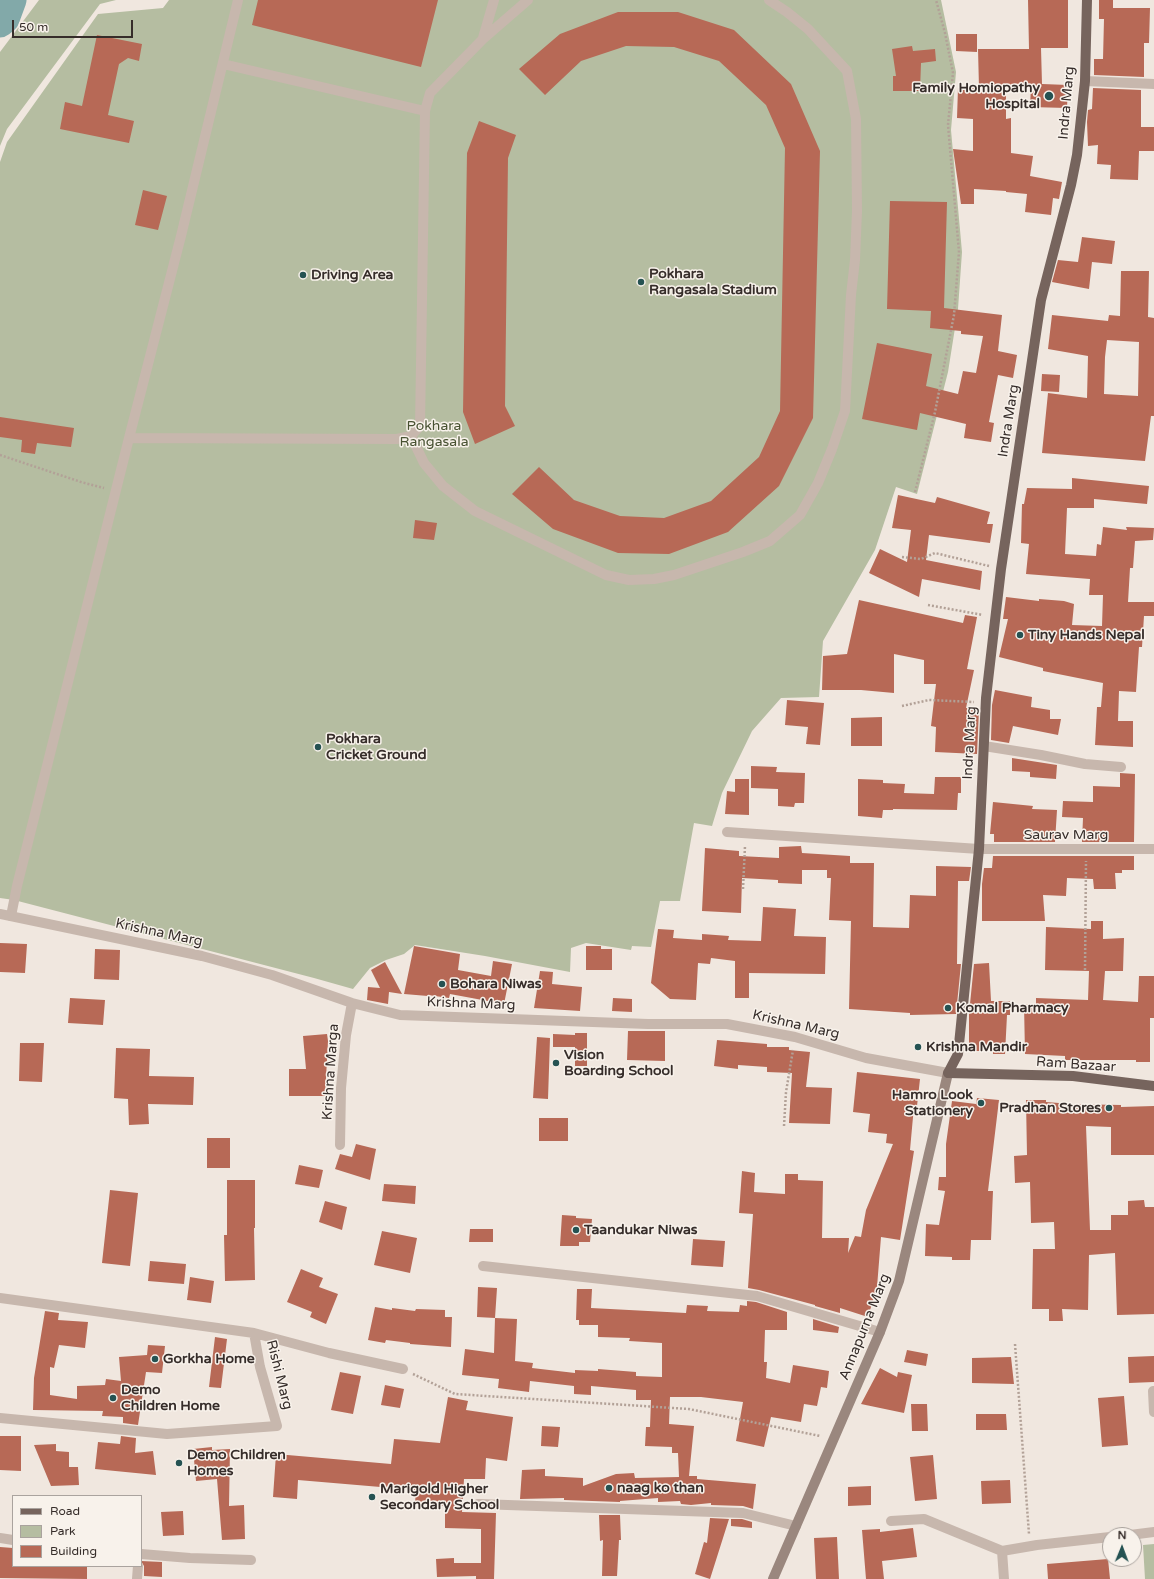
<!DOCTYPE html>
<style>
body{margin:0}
#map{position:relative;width:1154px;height:1579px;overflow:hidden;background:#f0e7df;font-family:"Varela Round",sans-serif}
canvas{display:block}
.legend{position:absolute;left:12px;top:1495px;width:130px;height:72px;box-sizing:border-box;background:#f8f2eb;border:1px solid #aaa39e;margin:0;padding:5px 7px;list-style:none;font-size:12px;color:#362d2a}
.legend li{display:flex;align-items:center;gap:8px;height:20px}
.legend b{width:20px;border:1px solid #aaa39e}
.north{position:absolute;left:1102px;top:1527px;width:40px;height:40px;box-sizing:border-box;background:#f8f2eb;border:1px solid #aaa39e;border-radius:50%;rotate:1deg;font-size:11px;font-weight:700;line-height:16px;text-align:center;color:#362d2a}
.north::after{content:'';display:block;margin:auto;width:14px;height:18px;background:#255252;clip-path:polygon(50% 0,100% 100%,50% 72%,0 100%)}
.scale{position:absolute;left:12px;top:20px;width:121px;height:18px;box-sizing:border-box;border:2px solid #362d2a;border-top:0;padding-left:5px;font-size:12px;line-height:14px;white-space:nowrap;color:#362d2a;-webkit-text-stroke:3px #f8f2eb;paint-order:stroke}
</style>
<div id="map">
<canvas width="1154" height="1579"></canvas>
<ul class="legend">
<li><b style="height:5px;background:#76645d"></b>Road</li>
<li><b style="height:11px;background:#b5bda1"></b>Park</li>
<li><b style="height:11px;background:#b76956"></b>Building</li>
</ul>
<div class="north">N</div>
<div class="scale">50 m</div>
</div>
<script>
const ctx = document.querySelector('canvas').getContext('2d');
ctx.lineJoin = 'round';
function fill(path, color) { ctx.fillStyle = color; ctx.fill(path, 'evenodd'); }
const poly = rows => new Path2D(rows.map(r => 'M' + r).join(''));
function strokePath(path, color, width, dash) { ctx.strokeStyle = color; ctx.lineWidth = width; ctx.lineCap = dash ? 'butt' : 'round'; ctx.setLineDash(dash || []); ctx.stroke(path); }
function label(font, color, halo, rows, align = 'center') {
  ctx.font = font + ' "Varela Round",sans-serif'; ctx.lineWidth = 3; ctx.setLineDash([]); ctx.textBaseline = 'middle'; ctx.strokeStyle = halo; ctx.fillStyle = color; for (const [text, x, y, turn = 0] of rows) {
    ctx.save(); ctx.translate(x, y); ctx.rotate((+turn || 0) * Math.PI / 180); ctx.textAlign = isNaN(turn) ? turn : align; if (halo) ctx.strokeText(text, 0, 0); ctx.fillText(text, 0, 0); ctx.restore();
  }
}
const green = poly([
 [39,0,116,0,100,4,7,129,0,146,0,52],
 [169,0,941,0,956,72,951,130,962,252,958,309,948,372,917,494,896,487,875,550,823,641,819,697,781,698,752,731,722,793,712,826,694,823,680,901,660,901,651,947,632,946,631,950,586,943,571,948,570,972,485,956,415,945,404,954,386,960,370,968,353,989,314,978,14,900,0,898,0,162,7,142,98,14,163,8],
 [1154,1544,1154,1579,1145,1579,1143,1545]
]);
const river = poly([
 [0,23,5,19,12,0]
]);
const building = poly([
 [258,0,438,0,421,67,252,25],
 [1028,0,1068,0,1068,48,1041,48,1042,84,1068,85,1067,108,1030,107,1031,86,1006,86,1006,119,1011,118,1011,153,1033,156,1030,176,1062,182,1059,199,1053,198,1051,215,1025,212,1027,194,1006,192,1006,191,974,189,974,204,961,204,953,149,973,151,973,119,957,118,958,88,979,88,978,49,1029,49],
 [1099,0,1113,0,1113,8,1150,8,1149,43,1144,43,1144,77,1094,75,1094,59,1103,59,1104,19,1099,19],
 [618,12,678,12,734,30,791,84,820,151,813,418,779,486,728,532,669,554,618,553,553,529,512,494,539,467,574,500,620,516,664,518,711,501,759,457,780,411,785,148,766,105,719,61,674,47,626,46,581,61,545,95,519,69,560,34],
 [956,34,977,34,977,52,956,51],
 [97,35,142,44,139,61,128,58,119,64,108,115,134,121,129,143,60,129,65,102,82,106],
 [912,46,913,51,935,49,936,61,921,63,920,91,893,91,893,76,896,76,892,49],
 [1093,88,1141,90,1141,127,1154,127,1154,151,1139,151,1138,180,1110,179,1111,165,1097,164,1098,145,1088,146,1087,122,1088,110,1092,109],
 [479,121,516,135,508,158,505,406,515,426,475,444,463,412,467,153],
 [143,190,167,196,158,230,135,225],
 [890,201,947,202,944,308,1002,315,998,351,1017,355,1013,378,998,375,989,422,994,423,991,442,964,438,966,424,920,413,917,430,862,419,877,343,932,354,926,386,958,394,963,371,976,373,983,336,961,334,961,331,930,328,931,311,887,309],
 [1082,237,1115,241,1112,264,1092,262,1089,289,1052,282,1058,260,1078,262],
 [1121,271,1149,271,1148,317,1154,318,1154,416,1151,416,1145,461,1042,453,1048,393,1087,398,1088,356,1048,349,1052,315,1108,321,1109,315,1120,316],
 [1107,340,1139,342,1138,396,1104,394,1105,357],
 [1042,374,1060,375,1059,392,1041,391],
 [0,417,74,428,71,447,37,443,35,454,21,452,22,440,0,437],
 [1072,478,1149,486,1147,504,1094,499,1094,508,1067,508,1065,554,1096,556,1097,544,1101,545,1103,527,1127,530,1126,527,1154,528,1153,540,1135,541,1133,568,1130,568,1128,602,1154,602,1154,616,1144,616,1142,647,1139,647,1136,692,1119,691,1118,721,1133,721,1133,747,1095,745,1097,707,1101,707,1103,683,1043,671,1043,668,999,657,1008,619,1003,619,1006,597,1039,601,1039,599,1064,601,1074,604,1072,625,1102,626,1103,595,1089,595,1090,579,1026,574,1029,544,1021,543,1022,504,1024,504,1027,488,1072,489],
 [898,495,935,503,937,497,990,512,987,524,993,524,990,543,929,535,926,560,982,571,980,590,922,579,919,597,869,573,880,549,907,562,911,530,892,528],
 [415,520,437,523,434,540,413,538],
 [859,600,963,623,965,615,977,617,967,669,974,670,966,708,979,709,977,754,935,752,936,727,931,726,936,684,924,684,924,660,894,654,894,693,861,690,822,690,823,656,847,654],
 [995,690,1032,697,1031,707,1050,710,1050,719,1061,719,1058,735,1013,726,1009,743,991,740,992,705],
 [787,700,824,703,820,745,806,744,808,727,785,725],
 [882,717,882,746,851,746,851,718],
 [1012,758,1057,765,1056,779,1030,777,1030,772,1012,771],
 [751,766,777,767,776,772,805,773,804,803,795,803,794,807,778,806,778,789,751,788],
 [1120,773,1135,774,1134,842,1082,842,1083,818,1062,817,1063,801,1093,802,1093,786,1120,787],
 [935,777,961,777,961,793,958,793,957,810,893,809,893,810,883,810,882,818,858,816,858,779,883,780,883,783,905,784,904,793,934,794],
 [735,779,749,779,749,815,725,814,727,791,735,792],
 [993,802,1033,806,1032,809,1057,810,1055,842,994,842,994,834,990,834],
 [801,846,802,853,850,856,850,863,874,863,873,927,909,928,910,895,936,896,936,866,971,867,969,881,958,881,957,964,961,964,956,1014,910,1015,910,1013,849,1009,851,921,829,920,831,878,827,878,827,870,802,870,802,884,778,883,778,880,742,878,741,913,702,911,705,848,739,851,739,856,779,858,779,847],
 [993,856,1134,856,1134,870,1122,870,1122,873,1115,873,1116,889,1094,889,1093,879,1067,878,1066,896,1043,895,1045,921,982,921,982,884,984,868,992,868],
 [763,907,796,909,794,936,826,937,825,974,749,973,749,998,735,998,735,961,711,958,710,964,698,963,696,1000,670,999,651,983,658,929,674,930,673,938,702,940,702,934,729,936,728,940,761,941],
 [1091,921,1103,921,1103,939,1124,938,1123,971,1105,971,1103,1000,1138,1002,1139,976,1154,976,1154,1018,1150,1018,1150,1062,1136,1062,1136,1060,1065,1060,1065,1056,1025,1054,1024,1004,1036,1004,1036,998,1088,1000,1089,971,1045,970,1046,927,1091,929],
 [0,943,27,944,25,973,0,972],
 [414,946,460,954,458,970,491,976,493,961,512,964,504,1004,450,994,449,998,428,995,428,996,404,994],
 [586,946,601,946,601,949,612,949,612,970,586,970],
 [95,949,120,950,119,980,94,979],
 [385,962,402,994,389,992,388,1004,367,1000,368,987,380,988,371,970],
 [989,963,991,1001,1010,1001,1010,1015,1007,1015,1005,1054,993,1054,993,1051,969,1051,969,1014,974,964],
 [540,971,553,972,552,984,582,987,580,1011,534,1008],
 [70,998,105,1000,103,1025,68,1023],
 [613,998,632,999,632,1012,612,1011],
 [628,1031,665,1031,665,1061,627,1060],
 [575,1033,587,1033,587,1066,575,1066,575,1047,553,1047,553,1034,575,1035],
 [327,1034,328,1041,325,1096,289,1096,289,1069,306,1069,303,1036],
 [537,1037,550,1038,548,1099,533,1098],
 [717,1040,767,1044,767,1047,789,1047,789,1050,810,1052,806,1087,832,1088,830,1124,789,1123,792,1073,767,1072,767,1067,738,1065,738,1069,714,1066],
 [20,1043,44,1043,42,1082,19,1081],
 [116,1048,150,1049,149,1076,194,1077,193,1105,148,1104,149,1124,129,1125,128,1099,114,1098],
 [857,1072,920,1079,917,1106,914,1106,910,1150,914,1151,900,1240,881,1237,877,1287,868,1317,840,1308,840,1313,815,1306,815,1305,759,1290,748,1288,753,1214,739,1213,742,1171,755,1173,754,1192,785,1194,785,1174,798,1174,798,1180,823,1181,822,1238,849,1238,848,1253,855,1236,861,1237,866,1210,893,1144,886,1143,887,1134,868,1132,870,1114,853,1112],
 [977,1098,999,1100,988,1191,993,1191,991,1240,971,1240,970,1260,952,1260,952,1257,925,1256,926,1224,939,1225,945,1191,938,1190,939,1177,946,1177,946,1144,952,1101,976,1104],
 [1026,1100,1046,1100,1046,1102,1072,1104,1121,1105,1121,1107,1154,1106,1154,1155,1111,1155,1111,1127,1086,1126,1090,1230,1111,1230,1111,1215,1128,1215,1128,1201,1144,1200,1145,1207,1154,1207,1154,1314,1117,1315,1115,1253,1089,1255,1088,1310,1062,1309,1063,1321,1049,1321,1049,1309,1032,1309,1033,1249,1055,1249,1054,1222,1031,1223,1030,1182,1015,1183,1014,1156,1027,1155],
 [539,1118,568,1118,568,1141,539,1141],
 [207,1138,230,1138,230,1168,207,1168],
 [356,1144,376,1149,370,1180,335,1169,340,1154,352,1157],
 [299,1165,323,1170,319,1188,295,1184],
 [227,1180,255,1180,255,1228,254,1228,255,1280,225,1281,224,1235,227,1235],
 [384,1184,416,1186,415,1204,382,1201],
 [110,1190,138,1193,130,1266,102,1263],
 [325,1201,347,1207,342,1230,319,1222],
 [562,1215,576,1216,576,1218,592,1219,590,1242,579,1242,579,1246,560,1246],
 [470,1229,493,1229,493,1242,469,1242],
 [382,1231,417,1238,410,1273,374,1265],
 [693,1239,725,1241,723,1267,691,1265],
 [150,1261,186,1264,184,1284,148,1281],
 [301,1269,323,1278,319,1287,338,1294,326,1324,310,1317,312,1312,287,1302],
 [190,1277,214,1281,211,1303,187,1300],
 [478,1287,497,1288,495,1318,477,1317],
 [577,1289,592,1289,591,1308,686,1313,687,1305,708,1306,707,1311,739,1312,740,1305,747,1306,747,1301,756,1302,787,1312,787,1330,765,1330,764,1362,767,1362,766,1378,790,1383,793,1365,829,1371,827,1388,821,1387,817,1406,804,1404,801,1422,771,1417,764,1447,736,1441,743,1402,701,1397,670,1397,669,1424,694,1426,689,1476,697,1476,697,1479,756,1484,753,1509,743,1506,711,1505,711,1503,691,1505,681,1504,680,1501,658,1502,658,1498,620,1501,620,1502,564,1500,564,1498,520,1499,522,1470,545,1469,545,1476,583,1478,583,1486,616,1474,634,1473,635,1478,679,1477,678,1453,672,1453,672,1447,645,1446,646,1427,650,1427,651,1400,636,1400,636,1390,591,1386,591,1395,574,1394,574,1386,530,1381,529,1392,498,1388,499,1379,462,1375,465,1349,494,1353,495,1318,517,1319,515,1361,533,1363,532,1368,575,1373,575,1370,598,1371,598,1369,636,1372,636,1376,662,1377,662,1343,629,1341,630,1338,598,1337,598,1325,579,1325,579,1320,576,1320],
 [375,1307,392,1310,392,1308,415,1311,416,1309,445,1310,445,1317,452,1317,451,1347,410,1344,410,1343,386,1340,385,1343,368,1340],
 [45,1311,59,1313,58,1320,88,1322,85,1348,59,1345,54,1368,50,1367,50,1395,77,1399,77,1386,105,1385,106,1379,121,1381,119,1357,147,1355,148,1345,165,1346,162,1373,146,1372,138,1425,123,1423,123,1417,102,1416,103,1411,33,1410,34,1378],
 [813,1319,839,1327,838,1333,813,1330],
 [215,1337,227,1339,221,1388,209,1387],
 [907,1350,928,1354,926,1366,904,1362],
 [1154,1356,1154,1382,1129,1383,1128,1357],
 [1011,1357,1014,1384,972,1383,972,1358],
 [880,1368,897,1377,898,1372,912,1375,904,1413,861,1404],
 [340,1372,361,1376,353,1414,331,1410],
 [385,1385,404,1389,400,1408,381,1405],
 [1124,1396,1128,1445,1102,1447,1098,1398],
 [448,1397,468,1401,466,1410,513,1417,507,1461,486,1458,485,1479,464,1479,462,1512,496,1513,494,1579,476,1579,476,1576,437,1577,436,1559,454,1558,454,1563,481,1563,481,1529,445,1528,445,1506,415,1503,416,1490,298,1480,297,1499,273,1497,276,1454,391,1464,394,1439,440,1443],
 [911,1404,927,1404,928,1431,912,1431],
 [976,1414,1006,1414,1007,1430,976,1430],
 [542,1426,560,1427,558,1447,541,1446],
 [0,1436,21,1436,21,1471,0,1470],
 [121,1436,136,1438,135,1453,153,1451,156,1475,95,1469,98,1442,120,1444],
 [56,1444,56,1451,69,1452,69,1467,78,1467,79,1485,51,1486,34,1445],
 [212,1447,212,1450,230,1449,229,1506,244,1505,245,1539,222,1540,217,1479,196,1481,193,1449],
 [933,1455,937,1499,915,1501,910,1457],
 [1010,1480,1011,1503,982,1504,981,1481],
 [871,1486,871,1505,848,1506,848,1487],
 [183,1511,184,1535,163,1536,161,1512],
 [599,1515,620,1515,621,1540,619,1540,617,1576,602,1576,603,1540,600,1541],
 [710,1518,729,1519,710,1579,695,1574,704,1542,707,1543],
 [731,1519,742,1519,752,1522,752,1528,731,1526],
 [913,1528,917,1557,882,1561,884,1579,866,1579,862,1530,880,1529,880,1532],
 [837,1537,839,1579,816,1579,814,1538],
 [0,1547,13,1548,13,1566,87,1566,87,1579,0,1578],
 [1108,1559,1110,1579,1048,1579,1047,1564],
 [141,1561,162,1562,162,1577,144,1576,144,1566]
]);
const path = poly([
 [0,455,81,482,104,488],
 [915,492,935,412,954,315,959,252,948,125,953,73,945,33,936,0],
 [902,557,921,559,935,553,989,566],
 [928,605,983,615],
 [902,706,929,700,974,702],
 [743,889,745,846],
 [1085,970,1086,861],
 [784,1126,786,1092,793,1050],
 [1015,1344,1029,1534],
 [413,1374,455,1394,689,1409,820,1436]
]);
const lane = poly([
 [483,38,494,0],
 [223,64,425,111],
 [411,436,424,463,443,486,475,511,606,575,629,580,654,579,674,575,743,552,770,541,800,515,818,483,832,449,845,411,851,295,855,260,857,211,856,119,847,71,808,29,787,12,769,0],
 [129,438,397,439,411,436,420,426,425,111,430,93,483,39,528,0],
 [11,916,17,886,129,438,181,236,238,0],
 [1153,1391,1154,1412],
 [891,1521,924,1519,1002,1551,1037,1545,1110,1537],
 [1130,1535,1154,1532],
 [1002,1551,1004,1579]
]);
const street = poly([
 [1085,81,1154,84],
 [984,746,1041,755,1085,764,1121,767],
 [727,832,979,849,1154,849],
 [0,914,202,956,272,975,352,1003,400,1015,648,1024,727,1024,795,1037,866,1058,948,1073],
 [340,1145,341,1088,346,1035,352,1003],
 [483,1266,757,1296,880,1332],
 [0,1298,254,1333,329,1353,403,1369],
 [0,1418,167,1434,277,1426,260,1367,254,1333],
 [478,1504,743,1513,796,1526],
 [0,1538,13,1540],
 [141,1554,190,1558,251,1560],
 [137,1579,138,1566]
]);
const secondary = poly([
 [773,1579,880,1332,899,1281,948,1073]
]);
const primary = poly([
 [1087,0,1085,81,1077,155,1071,185,1041,300,1001,569,986,698,979,849,958,1054,948,1073,1073,1076,1154,1086]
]);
const markers = [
 [1049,96,5,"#255252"],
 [303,275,4,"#255252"],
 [641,282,4,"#255252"],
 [1020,635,4,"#255252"],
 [318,747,4,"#255252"],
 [442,984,4,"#255252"],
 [948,1008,4,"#255252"],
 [918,1047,4,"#255252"],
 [556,1063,4,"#255252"],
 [981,1103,4,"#255252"],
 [1109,1108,4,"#255252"],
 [576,1230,4,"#255252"],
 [155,1359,4,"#255252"],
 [113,1398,4,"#255252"],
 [179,1463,4,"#255252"],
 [609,1488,4,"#255252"],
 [372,1497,4,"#255252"]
];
const poiNames = [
 ["Family Homiopathy",1040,88,"right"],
 ["Hospital",1040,104,"right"],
 ["Pokhara",649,274],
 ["Rangasala Stadium",649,290],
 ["Driving Area",311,275],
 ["Tiny Hands Nepal",1028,635],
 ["Pokhara",326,739],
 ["Cricket Ground",326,755],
 ["Bohara Niwas",450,984],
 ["Komal Pharmacy",956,1008],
 ["Krishna Mandir",926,1047],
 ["Vision",564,1055],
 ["Boarding School",564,1071],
 ["Hamro Look",973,1095,"right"],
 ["Stationery",973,1111,"right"],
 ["Pradhan Stores",1101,1108,"right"],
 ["Taandukar Niwas",584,1230],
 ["Gorkha Home",163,1359],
 ["Demo",121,1390],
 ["Children Home",121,1406],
 ["Demo Children",187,1455],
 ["Homes",187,1471],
 ["naag ko than",617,1488],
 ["Marigold Higher",380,1489],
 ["Secondary School",380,1505]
];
const streetNames = [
 ["Indra Marg",1067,103,-85],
 ["Indra Marg",1009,421,-81],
 ["Indra Marg",970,743,-87],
 ["Saurav Marg",1066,835],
 ["Krishna Marg",159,933,12],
 ["Krishna Marg",471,1004,2],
 ["Krishna Marg",796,1025,13],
 ["Ram Bazaar",1076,1065,4],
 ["Krishna Marga",331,1072,-86],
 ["Annapurna Marg",865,1327,-68],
 ["Rishi Marg",279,1375,76]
];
const parkNames = [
 ["Pokhara",434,426],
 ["Rangasala",434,442]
];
fill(green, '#b5bda1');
strokePath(river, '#82a9a9', 29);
fill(building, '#b76956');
strokePath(path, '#b2a197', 2.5, [2, 2]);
strokePath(lane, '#c7b7ad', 10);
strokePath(street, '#c7b7ad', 10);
strokePath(secondary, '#9a877e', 10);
strokePath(primary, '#76645d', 10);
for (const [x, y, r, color] of markers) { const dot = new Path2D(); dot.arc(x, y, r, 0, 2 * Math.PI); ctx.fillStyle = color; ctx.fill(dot); strokePath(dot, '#f8f2eb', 1.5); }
label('bold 14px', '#362d2a', '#f8f2eb', poiNames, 'left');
label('14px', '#362d2a', '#f8f2eb', streetNames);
label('14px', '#475131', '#f8f2eb', parkNames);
</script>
